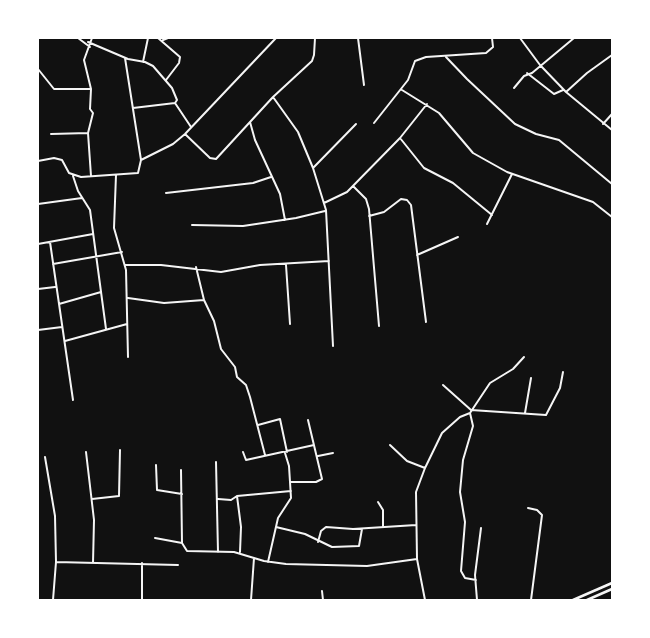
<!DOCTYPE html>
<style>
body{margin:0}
#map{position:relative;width:650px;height:638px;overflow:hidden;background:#111;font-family:Karla,sans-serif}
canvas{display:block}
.frame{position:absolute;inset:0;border:39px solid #fff;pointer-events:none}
</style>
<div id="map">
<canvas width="650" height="638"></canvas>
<div class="frame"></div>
</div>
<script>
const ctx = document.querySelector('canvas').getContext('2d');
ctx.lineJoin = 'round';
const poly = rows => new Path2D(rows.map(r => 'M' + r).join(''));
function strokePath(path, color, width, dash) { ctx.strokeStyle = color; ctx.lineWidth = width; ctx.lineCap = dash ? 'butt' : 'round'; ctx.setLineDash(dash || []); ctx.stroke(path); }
const minor = poly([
 [78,38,90,47],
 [158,38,180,57,179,63,166,80],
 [358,38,364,85],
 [520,38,540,65,566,92,612,130],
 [163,40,168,38],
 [88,42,128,59,145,62,153,66,172,88,177,100,175,103,191,127],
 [446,57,467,79,515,124,536,134,559,140,612,184],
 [143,62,148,38],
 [38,69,54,89,91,89],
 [527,73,554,94,563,90],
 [514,88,524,76,532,73,574,38],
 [402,90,439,113,473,153,507,172,593,202,612,217],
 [566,92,587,73,612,55],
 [273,97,298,132,313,168,326,210,333,346],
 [133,108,175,103],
 [250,122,255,140,280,194,285,220],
 [374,123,408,80,415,61,426,57,486,53,493,47,492,38],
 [603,124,612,114],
 [51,134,88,133],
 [185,134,210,158,216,159,273,97,312,61,314,55,315,38],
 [400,138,424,168,453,183,492,215],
 [141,160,173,144,185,134,276,38],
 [38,161,54,158,62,160,69,173,81,177,138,173,141,160,125,58],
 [313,168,356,124],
 [116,175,114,228,126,270,128,357],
 [73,176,78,191,90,210,106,329],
 [91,176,88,133,93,113,90,109,91,89,84,60,92,38],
 [353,186,366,199,369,209,379,326],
 [166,193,253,183,271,177],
 [324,203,347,192,400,138,427,104],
 [38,204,82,198],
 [369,216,384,212,401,199,407,200,411,205,426,322],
 [487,224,512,174],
 [192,225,243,226,296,218,325,211],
 [50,242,73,400],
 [38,244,93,234],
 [417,255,458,237],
 [53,264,122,252],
 [125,265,161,265,221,272,260,265,329,261],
 [286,265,290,324],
 [196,267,204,300,214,321,221,349,235,367,237,377,246,385,250,397,265,455],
 [38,289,55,287],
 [128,298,164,303,204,300],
 [59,304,101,292],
 [38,330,62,327],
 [65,341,127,324],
 [443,385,471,410,546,415,560,388,563,372],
 [525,413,531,378],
 [258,425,280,419,287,452],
 [390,445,407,461,425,468,416,492,417,559,425,600],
 [86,452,94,520,93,563],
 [243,452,246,460,314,445],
 [318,456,333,453],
 [45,457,55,516,56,562,53,600],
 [216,462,218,552],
 [156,465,157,490,182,494],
 [425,468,442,433,460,417,470,413],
 [181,470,182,543,187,551,234,552,264,561,286,564,367,566,417,559],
 [291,482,316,482,322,479,308,420],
 [237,496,291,491],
 [92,499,119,496,120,450],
 [218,499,231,500,237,496,241,527,240,552],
 [378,502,383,510,383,527],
 [528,508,537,510,542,515,531,600],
 [276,527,305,534,332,547,359,546,362,529],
 [155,538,182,543],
 [318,542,321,531,326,527,353,529,416,525],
 [56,562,178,565],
 [268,562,278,518,291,498,289,466,285,453],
 [476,580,465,578,461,571,465,522,460,492,463,460,473,426,470,413,490,383,513,369,524,357],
 [322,591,323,600],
 [142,600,142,563],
 [251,600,254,558],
 [477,600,475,575,481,528]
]);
const trunk = poly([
 [573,600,612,583],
 [587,600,612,589]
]);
strokePath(minor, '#f5f5f5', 2);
strokePath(trunk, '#f5f5f5', 2.5);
</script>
